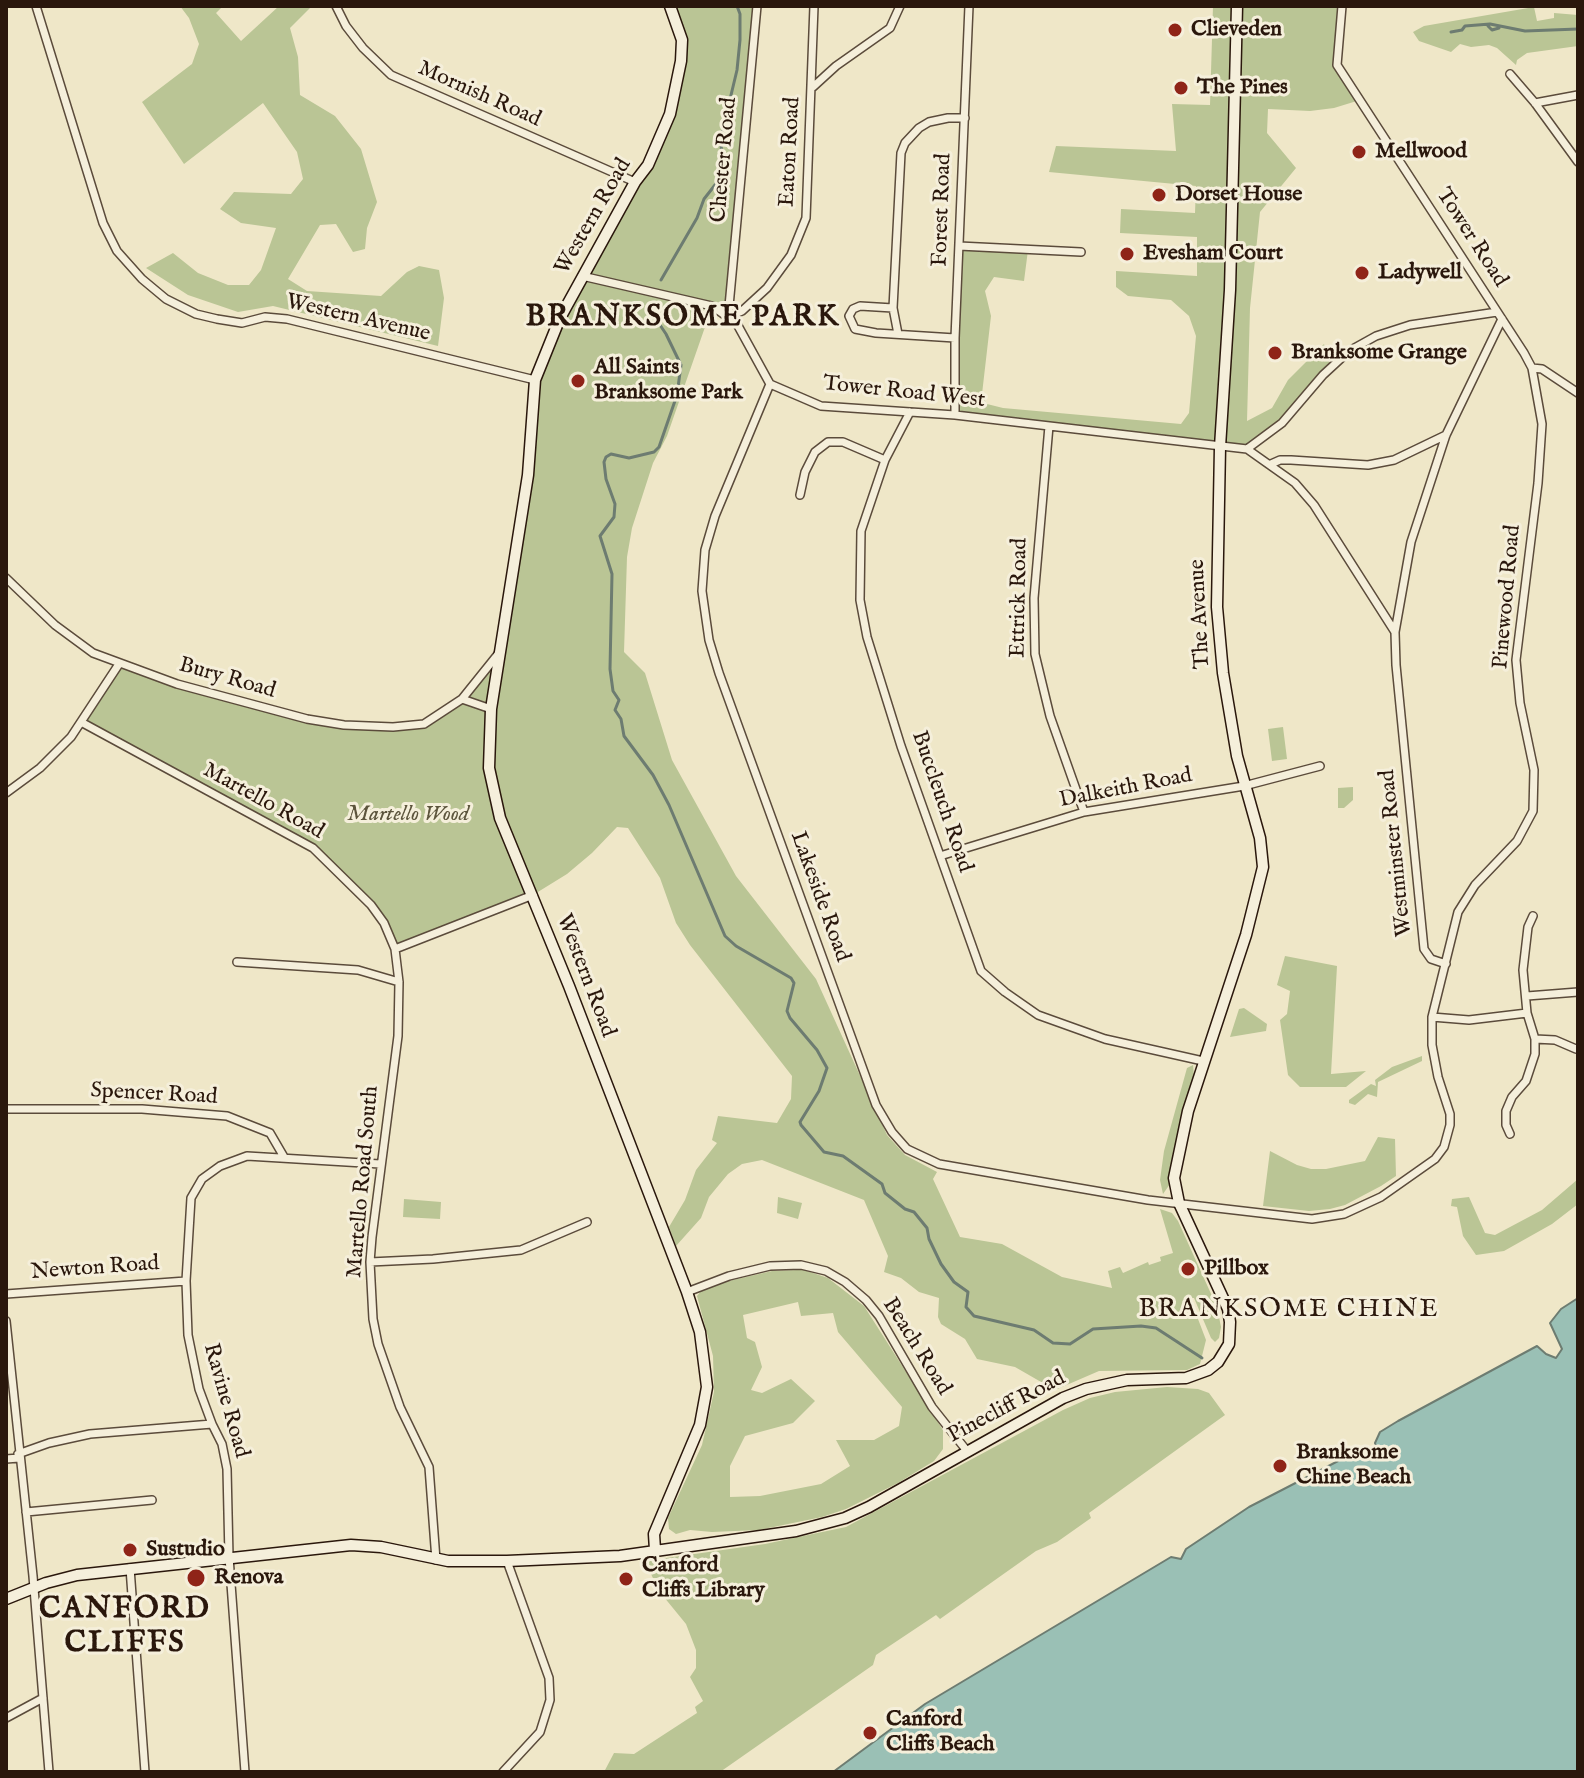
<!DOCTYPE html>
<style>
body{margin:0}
#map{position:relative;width:1584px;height:1778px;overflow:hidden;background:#efe7c8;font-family:"IM FELL English",serif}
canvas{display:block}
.frame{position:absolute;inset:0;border:8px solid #2a170c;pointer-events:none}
</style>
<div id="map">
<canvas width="1584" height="1778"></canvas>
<div class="frame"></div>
</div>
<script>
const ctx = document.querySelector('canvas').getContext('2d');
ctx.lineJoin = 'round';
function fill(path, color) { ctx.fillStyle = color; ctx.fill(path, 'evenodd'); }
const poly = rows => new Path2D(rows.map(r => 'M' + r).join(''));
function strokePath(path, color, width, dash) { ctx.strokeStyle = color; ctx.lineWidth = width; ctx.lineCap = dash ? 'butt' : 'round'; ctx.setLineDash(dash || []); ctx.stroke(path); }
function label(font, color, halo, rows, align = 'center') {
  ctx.font = font + ' "IM FELL English",serif'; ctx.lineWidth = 6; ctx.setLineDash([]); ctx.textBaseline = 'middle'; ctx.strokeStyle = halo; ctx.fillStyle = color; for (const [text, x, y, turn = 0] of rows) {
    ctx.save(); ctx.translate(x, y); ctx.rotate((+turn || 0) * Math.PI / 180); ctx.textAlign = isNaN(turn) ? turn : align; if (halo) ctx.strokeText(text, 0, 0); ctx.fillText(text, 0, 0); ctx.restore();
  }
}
const green = poly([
 [180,6,223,6,216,13,241,41,279,6,312,6,290,28,298,57,300,95,335,116,361,149,377,202,367,228,365,249,353,252,336,224,320,225,288,279,307,291,381,296,407,272,419,266,439,270,444,298,438,346,273,306,238,312,188,295,146,268,173,253,198,273,228,285,249,285,261,270,276,228,241,223,220,209,234,192,291,194,303,179,297,152,263,103,184,164,142,102,192,64,199,44,189,18],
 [670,6,757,6,728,317,712,307,667,436,653,463,632,528,627,557,624,652,645,673,672,760,736,876,816,979,887,1135,905,1155,937,1172,933,1179,960,1237,1002,1244,1062,1277,1112,1288,1108,1271,1120,1267,1123,1273,1148,1262,1149,1265,1161,1261,1160,1257,1173,1253,1160,1209,1172,1213,1178,1221,1217,1307,1221,1327,1219,1338,1215,1342,1211,1338,1194,1298,1190,1298,1206,1340,1200,1364,1187,1370,1099,1371,1055,1390,1015,1367,977,1359,965,1339,941,1324,938,1317,939,1298,919,1292,901,1278,884,1272,888,1256,864,1200,762,1160,742,1164,728,1174,709,1197,701,1218,676,1246,669,1227,685,1200,696,1170,717,1143,712,1140,718,1116,777,1123,791,1099,792,1076,690,945,676,923,660,878,628,828,617,827,592,853,567,874,533,895,395,949,383,923,312,848,81,722,119,664,177,684,344,725,424,724,462,699,502,648,528,475,532,396,551,337,660,140,681,61],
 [1213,6,1342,6,1337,65,1360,100,1334,108,1310,111,1268,109,1267,133,1296,168,1260,212,1250,308,1247,421,1272,408,1288,380,1324,344,1331,367,1282,423,1247,449,955,415,959,246,1028,250,1024,281,994,277,985,291,991,316,982,394,987,404,1003,408,1181,424,1189,413,1196,336,1189,316,1171,300,1128,296,1116,287,1116,271,1197,276,1197,237,1120,233,1121,209,1195,213,1196,186,1049,172,1056,146,1176,151,1172,104,1210,105],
 [1534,7,1537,21,1554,18,1554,13,1578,15,1578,46,1527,53,1517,60,1516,65,1497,48,1489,45,1471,47,1460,44,1451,52,1419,41,1413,32,1424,26],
 [1283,727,1287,759,1272,761,1268,729],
 [1353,787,1353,800,1344,808,1338,808,1338,788],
 [1285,956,1337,966,1331,1074,1366,1071,1346,1087,1300,1087,1288,1075,1280,1020,1287,1014,1290,991,1277,985],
 [1244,1008,1267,1024,1266,1031,1230,1037,1239,1009],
 [1422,1056,1422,1061,1378,1082,1377,1097,1368,1094,1355,1105,1349,1103,1349,1100,1371,1084,1376,1086,1375,1080,1392,1067],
 [1193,1065,1194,1076,1173,1153,1170,1184,1163,1194,1160,1180,1164,1151,1187,1068],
 [1378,1137,1395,1139,1396,1176,1381,1186,1345,1205,1330,1209,1309,1211,1263,1206,1270,1151,1297,1165,1311,1169,1326,1169,1365,1161],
 [1578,1179,1578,1204,1552,1224,1504,1251,1476,1255,1463,1236,1457,1207,1451,1206,1452,1199,1469,1197,1485,1233,1495,1235,1542,1210],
 [778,1197,802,1203,798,1219,777,1213],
 [404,1199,441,1202,440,1219,403,1217],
 [796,1270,804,1270,828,1278,864,1306,943,1430,943,1449,934,1461,898,1483,846,1509,822,1517,759,1530,712,1532,690,1530,676,1534,669,1529,668,1518,702,1445,714,1392,713,1356,697,1296,701,1291,720,1283,772,1271],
 [798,1302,801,1316,833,1313,838,1332,902,1407,899,1426,874,1440,836,1440,850,1466,821,1484,760,1496,730,1497,730,1466,745,1436,793,1423,815,1401,791,1379,762,1393,751,1390,762,1367,755,1342,747,1338,743,1315],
 [1167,1387,1198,1389,1209,1393,1225,1415,1089,1513,1091,1518,1057,1542,1036,1551,940,1619,936,1615,876,1655,873,1665,720,1772,604,1772,614,1753,634,1754,697,1713,695,1707,703,1701,690,1677,696,1668,696,1650,686,1624,659,1591,645,1561,765,1544,846,1527,1063,1410,1090,1398,1115,1392]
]);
const water = poly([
 [1578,1298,1578,1772,833,1772,925,1704,1171,1557,1181,1559,1186,1549,1249,1507,1342,1459,1353,1456,1373,1460,1378,1457,1375,1443,1380,1432,1398,1421,1537,1346,1546,1354,1556,1358,1562,1349,1550,1323,1561,1309,1578,1298]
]);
const stream = poly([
 [1488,26,1492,30,1499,28],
 [1451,32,1462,30,1465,26,1490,24,1525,31,1578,29],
 [661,280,697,218,704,199,722,176,721,137,737,70,740,40,740,14,737,6],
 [654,316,666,334,681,365,677,395,659,447,654,452,629,458,611,454,606,457,604,462,606,479,615,504,614,517,600,536,612,574,610,669,613,691,619,700,615,710,621,719,624,736,653,775,669,805,725,936,736,946,791,978,794,983,787,1011,790,1018,817,1050,827,1068,819,1091,800,1122,801,1125,824,1152,843,1156,882,1184,885,1193,905,1209,914,1212,927,1228,929,1239,941,1264,954,1282,968,1292,966,1307,974,1316,1034,1330,1053,1343,1070,1344,1093,1329,1141,1326,1156,1328,1202,1358]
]);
const street = poly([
 [36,6,103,223,117,251,142,279,166,299,196,314,217,319,242,323,265,317,287,319,535,380],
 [336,6,346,26,363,48,391,75,635,182],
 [1510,74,1535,103,1578,162],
 [813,87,836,66,890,28,900,6],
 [1535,103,1578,95],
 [959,246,1081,252],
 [582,276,712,306,737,324,770,384,821,406,955,415,1247,449,1295,483,1314,505,1395,632,1396,665,1424,949,1431,959,1446,964],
 [893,308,898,334],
 [728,317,742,311,767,288,791,255,806,218,814,6],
 [728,317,757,6],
 [955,338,876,333,855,329,849,316,853,309,860,306,893,308,901,153,905,143,919,128,929,122,948,118,965,118],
 [1532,368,1542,369,1578,393],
 [770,384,715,516,705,550,702,591,709,640,719,673,876,1105,892,1132,907,1149,939,1164,1148,1200,1312,1219,1344,1214,1381,1197,1435,1159,1444,1147,1450,1125,1450,1114,1438,1077,1432,1045,1432,1017,1458,912,1475,885,1517,841,1533,811,1534,770,1520,703,1516,660,1538,483,1542,424,1532,368,1524,353,1337,65,1342,6],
 [910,412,885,460,861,531,860,600,867,637,901,746,981,971,1005,992,1038,1015,1105,1039,1203,1061],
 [955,415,955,338,969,6],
 [1049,426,1034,598,1035,654,1050,716,1084,812],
 [1247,449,1282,423,1323,375,1349,351,1376,336,1410,325,1497,312],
 [1271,464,1280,460,1291,460,1368,465,1394,460,1446,435],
 [800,495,805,472,815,452,828,442,843,442,885,460],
 [6,578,55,625,93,653,177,684,307,719,344,725,393,727,424,724,462,699,499,653],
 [1395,632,1411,542,1446,435,1502,319],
 [462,699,491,709],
 [81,722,313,848,371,905,384,923,395,949,399,982,398,1036,372,1237,370,1262,373,1319,378,1344,400,1407,429,1467,436,1560],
 [6,793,40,768,71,737,119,664],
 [940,856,1084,812,1244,786,1320,766],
 [395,949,533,895],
 [237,962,358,970,399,982],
 [1527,996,1578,992],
 [1432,1017,1469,1020,1527,1013],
 [1535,1039,1555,1040,1576,1049],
 [6,1109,142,1109,227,1116,270,1133,284,1157],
 [1510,1134,1506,1125,1506,1111,1512,1097,1526,1081,1535,1054,1535,1039,1527,1013,1523,970,1528,927,1533,916],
 [370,1262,433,1259,521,1250,587,1222],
 [687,1292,729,1276,770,1266,801,1265,826,1271,845,1282,866,1300,879,1316,932,1407,967,1451],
 [6,1294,186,1281],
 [6,1321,33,1576,49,1772],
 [18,1454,49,1443,90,1434,212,1424],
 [6,1459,19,1458],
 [26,1512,152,1500],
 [130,1568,145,1772],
 [6,1718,43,1698],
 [245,1772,229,1557,227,1469,222,1444,212,1424,199,1389,188,1335,186,1281,191,1198,202,1179,220,1166,247,1156,380,1164],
 [503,1772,540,1732,550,1700,549,1678,507,1561]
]);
const secondary = poly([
 [655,1550,654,1534,700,1425,707,1387,700,1332,687,1292,569,986,500,818,489,768,491,709,528,475,535,380,560,318,635,182,648,165,670,114,681,61,682,40,670,6],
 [6,1599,46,1583,77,1575,351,1545,381,1547,448,1561,507,1561,620,1556,796,1531,845,1518,869,1507,1063,1398,1086,1389,1127,1380,1186,1378,1208,1370,1218,1362,1229,1344,1230,1322,1228,1309,1179,1203,1174,1178,1188,1111,1246,935,1263,867,1260,838,1237,756,1223,673,1217,607,1220,447,1230,290,1237,6]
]);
const markers = [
 [1175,30,8,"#8f2418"],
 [1181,88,8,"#8f2418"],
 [1359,152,8,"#8f2418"],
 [1159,195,8,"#8f2418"],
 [1127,254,8,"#8f2418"],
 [1362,273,8,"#8f2418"],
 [1275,353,8,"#8f2418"],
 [578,381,8,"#8f2418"],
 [1188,1269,8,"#8f2418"],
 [1280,1466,8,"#8f2418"],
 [130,1550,8,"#8f2418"],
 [196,1578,10,"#8f2418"],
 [626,1579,8,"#8f2418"],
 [870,1733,8,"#8f2418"]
];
const poiNames = [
 ["Clieveden",1191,30],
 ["The Pines",1197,88],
 ["Mellwood",1375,152],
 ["Dorset House",1175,195],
 ["Evesham Court",1143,254],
 ["Ladywell",1378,273],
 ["Branksome Grange",1291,353],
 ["All Saints",594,368],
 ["Branksome Park",594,393],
 ["Pillbox",1204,1269],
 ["Branksome",1296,1453],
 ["Chine Beach",1296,1478],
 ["Sustudio",146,1550],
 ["Canford",642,1566],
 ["Cliffs Library",642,1591],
 ["Renova",214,1578],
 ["Canford",886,1720],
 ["Cliffs Beach",886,1745]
];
const streetNames = [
 ["Mornish Road",479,95,24],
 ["Eaton Road",791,152,-87],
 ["Chester Road",725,160,-85],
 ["Forest Road",943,210,-88],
 ["Western Road",594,217,-60],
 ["Tower Road",1471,238,57],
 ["Western Avenue",358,319,13],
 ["Tower Road West",904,393,6],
 ["Pinewood Road",1508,597,-85],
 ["Ettrick Road",1020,598,-89],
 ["The Avenue",1201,614,-93],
 ["Bury Road",227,679,16],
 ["Dalkeith Road",1126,789,-11],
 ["Martello Road",263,802,29],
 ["Buccleuch Road",941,802,71],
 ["Westminster Road",1397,853,-96],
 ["Lakeside Road",819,897,70],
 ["Western Road",585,976,69],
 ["Spencer Road",154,1095,3],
 ["Martello Road South",364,1182,-85],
 ["Newton Road",95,1269,-4],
 ["Beach Road",916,1347,58],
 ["Ravine Road",225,1401,74],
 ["Pinecliff Road",1007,1408,-28]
];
const parkNames = [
 ["Martello Wood",408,815]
];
const quarterNames = [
 ["BRANKSOME CHINE",1289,1311]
];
const districtNames = [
 ["BRANKSOME PARK",683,319],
 ["CANFORD",125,1611],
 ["CLIFFS",125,1645]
];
fill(green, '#bac595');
fill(water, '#9ac0b5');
strokePath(water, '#6d7c71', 2);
strokePath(stream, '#6d7c71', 3);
strokePath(street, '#5b4b3b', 10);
strokePath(secondary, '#2a170c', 13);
strokePath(street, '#f5efdb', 7);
strokePath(secondary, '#f5efdb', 10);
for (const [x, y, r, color] of markers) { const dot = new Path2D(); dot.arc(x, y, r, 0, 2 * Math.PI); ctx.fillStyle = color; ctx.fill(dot); strokePath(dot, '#f5efdb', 3); }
label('bold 22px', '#2a170c', '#f5efdb', poiNames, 'left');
label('22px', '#2a170c', '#f5efdb', streetNames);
label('italic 22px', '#5c543c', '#f5efdb', parkNames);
ctx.letterSpacing = '2px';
label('26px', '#2a170c', '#f5efdb', quarterNames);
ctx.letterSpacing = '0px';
ctx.letterSpacing = '2px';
label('bold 30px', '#2a170c', '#f5efdb', districtNames);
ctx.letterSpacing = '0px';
</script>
